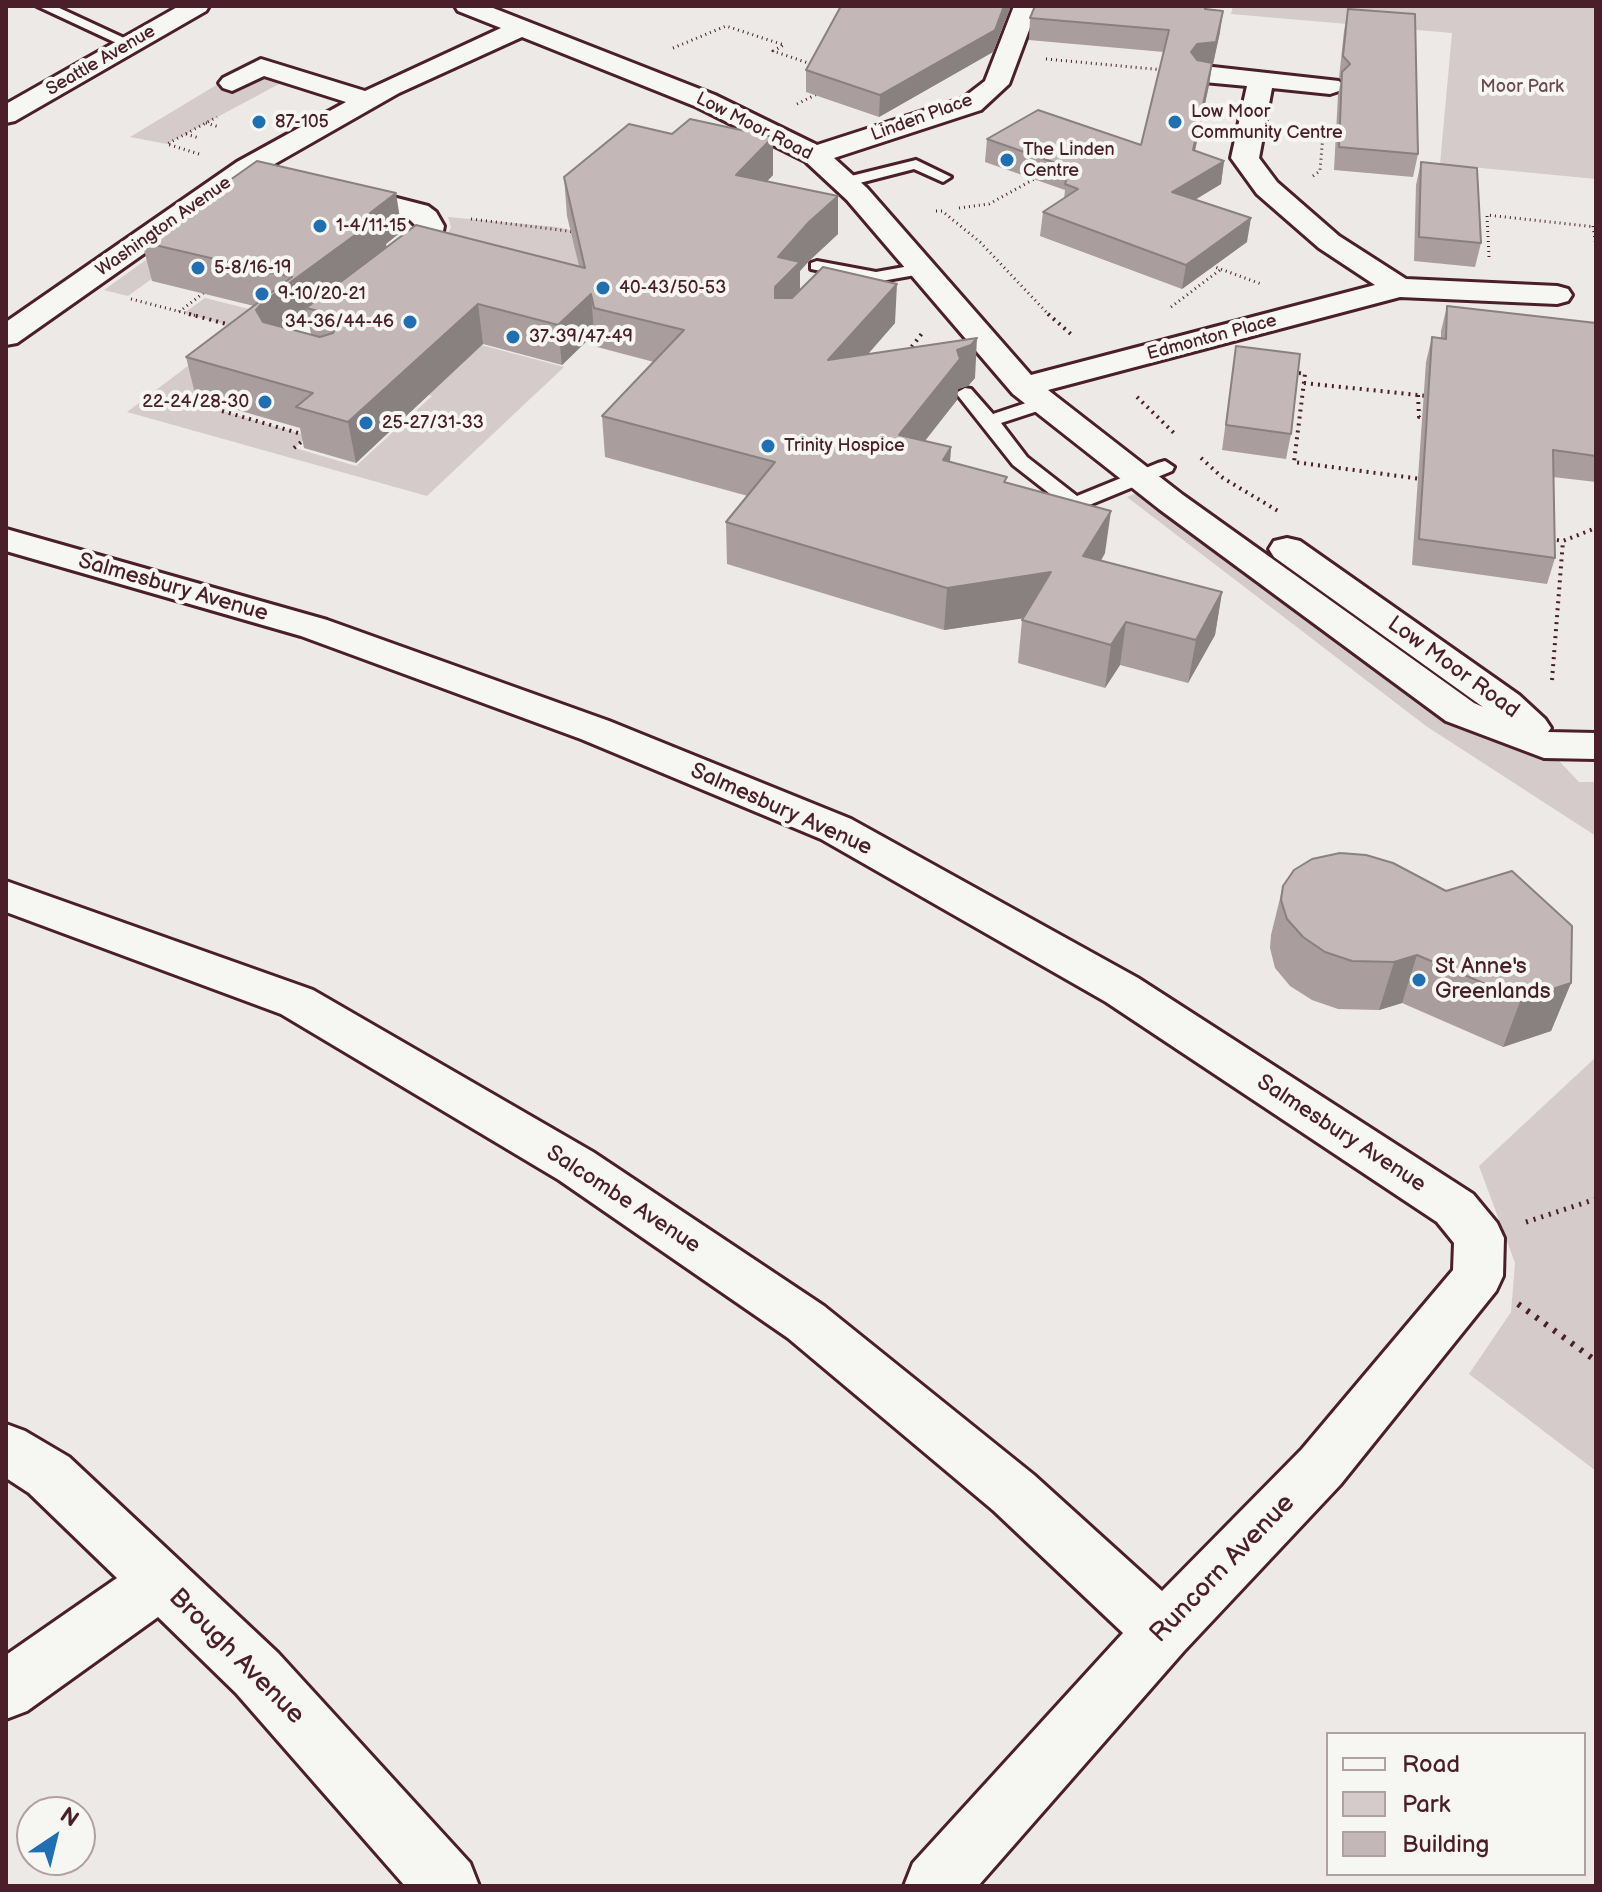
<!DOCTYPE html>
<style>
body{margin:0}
#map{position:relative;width:1602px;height:1892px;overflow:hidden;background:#ece9e6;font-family:"Balsamiq Sans",sans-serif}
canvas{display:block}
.frame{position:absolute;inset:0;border:8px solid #4a1f2b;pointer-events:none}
.legend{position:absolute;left:1326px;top:1732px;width:260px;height:144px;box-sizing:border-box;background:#f6f6f2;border:2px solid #b1a0a2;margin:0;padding:10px 14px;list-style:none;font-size:24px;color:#4a1f2b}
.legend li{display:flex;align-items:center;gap:16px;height:40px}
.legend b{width:40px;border:2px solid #b1a0a2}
.north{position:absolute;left:16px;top:1796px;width:80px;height:80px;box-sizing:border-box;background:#f6f6f2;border:2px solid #b1a0a2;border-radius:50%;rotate:35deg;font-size:22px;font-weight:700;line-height:32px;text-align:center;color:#4a1f2b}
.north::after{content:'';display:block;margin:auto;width:28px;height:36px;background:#1f6fb2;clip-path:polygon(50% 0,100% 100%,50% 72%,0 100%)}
</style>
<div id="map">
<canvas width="1602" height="1892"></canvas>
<div class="frame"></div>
<ul class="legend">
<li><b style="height:10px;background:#f6f6f2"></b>Road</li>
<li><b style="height:22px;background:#d4cbca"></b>Park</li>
<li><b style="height:22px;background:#c4b7b7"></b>Building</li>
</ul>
<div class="north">N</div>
</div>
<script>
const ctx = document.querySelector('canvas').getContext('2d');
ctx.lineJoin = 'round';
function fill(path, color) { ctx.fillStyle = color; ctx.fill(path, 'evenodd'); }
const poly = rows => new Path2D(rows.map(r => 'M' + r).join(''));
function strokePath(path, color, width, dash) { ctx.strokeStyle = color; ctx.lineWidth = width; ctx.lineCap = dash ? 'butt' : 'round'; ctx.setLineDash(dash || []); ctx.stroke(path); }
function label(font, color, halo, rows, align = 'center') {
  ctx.font = font + ' "Balsamiq Sans",sans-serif'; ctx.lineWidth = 8; ctx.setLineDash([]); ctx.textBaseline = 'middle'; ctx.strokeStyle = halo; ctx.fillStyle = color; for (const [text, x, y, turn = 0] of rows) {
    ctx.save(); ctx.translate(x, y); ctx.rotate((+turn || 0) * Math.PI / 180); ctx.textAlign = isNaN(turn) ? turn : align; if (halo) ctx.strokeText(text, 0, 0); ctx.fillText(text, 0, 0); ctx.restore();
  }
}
const green = poly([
 [1233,6,1596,6,1596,179,1440,164,1452,33,1231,14],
 [273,71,292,77,167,144,130,137,223,81,243,86],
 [448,217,557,227,621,242,536,322,442,246,451,227],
 [203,219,227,225,128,296,104,290],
 [205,298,277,316,230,351,432,332,564,367,427,496,127,412,238,328,184,313],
 [213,377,374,380,432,396,356,466,295,448,308,436,185,400],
 [1152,487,1460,712,1544,745,1579,782,1596,782,1596,836,1426,726,1127,497],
 [1596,1057,1596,1471,1469,1374,1511,1312,1515,1263,1479,1166]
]);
const pathFar3 = poly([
 [673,48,726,26,784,45,773,51,814,65],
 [1046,59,1164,70],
 [797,104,821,92],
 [206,123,219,127],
 [186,134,199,138],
 [199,154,167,144,217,117],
 [1313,176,1320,171,1324,122],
 [959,208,989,204,1038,177],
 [936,211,942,211,980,242,1050,316],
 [471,219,576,232],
 [1593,226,1596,246],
 [1489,257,1487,215,1596,227],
 [1207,264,1261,284],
 [131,299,197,316],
 [1171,307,1220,270],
 [179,312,206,291]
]);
const pathFar2 = poly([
 [189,314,234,326],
 [1048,314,1072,335],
 [913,352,910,349,923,332],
 [1292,372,1305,374,1294,462,1421,479],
 [1304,383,1427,396],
 [197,390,184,400,305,435],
 [1418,395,1419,417,1428,418],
 [1137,397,1176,435],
 [294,448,307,437],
 [1201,458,1223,478,1278,511],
 [1550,539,1563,541,1596,528],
 [1552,680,1563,541]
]);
const pathFar1 = poly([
 [1526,1222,1596,1199]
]);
const path = poly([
 [1518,1304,1596,1361]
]);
const service = poly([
 [37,6,55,6,137,44,125,47,37,6],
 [916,160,951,177,943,182,914,169,844,187,836,182,839,179,916,160],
 [817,261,876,272,921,264,929,269,921,274,876,282,811,269,811,263,817,261],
 [965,388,971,389,993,414,1038,399,1050,399,1053,403,1050,407,1001,423,1027,457,1077,496,1158,463,1165,461,1174,467,1172,471,1082,508,1068,508,1013,465,956,393,965,388]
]);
const minor = poly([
 [179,6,209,6,206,11,15,121,6,123,6,104,179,6],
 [455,6,488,6,715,95,817,145,963,98,985,81,1014,6,1038,6,1009,84,981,110,834,158,867,188,1031,375,1375,285,1319,248,1257,194,1231,158,1247,86,1204,82,1195,79,1191,74,1195,69,1204,66,1339,81,1343,86,1339,91,1330,94,1272,88,1259,158,1277,182,1339,236,1406,279,1557,286,1568,289,1572,295,1568,301,1557,304,1400,297,1048,390,1183,495,1474,703,1483,707,1274,557,1269,549,1274,541,1287,538,1300,541,1519,695,1545,719,1551,728,1548,732,1596,733,1596,759,1544,758,1446,721,1159,509,1013,394,847,200,805,161,697,107,522,37,399,93,257,174,17,343,6,345,6,322,237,162,346,102,264,76,232,91,223,88,219,83,223,78,261,59,365,91,501,28,458,11,455,6],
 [342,184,428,206,436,212,444,226,442,236,429,254,307,349,324,353,329,360,324,367,313,369,272,359,267,352,272,345,414,235,416,226,408,218,332,198,328,192,332,186,342,184],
 [6,529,327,620,609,721,851,819,1138,978,1473,1194,1497,1223,1504,1238,1503,1276,1496,1291,1340,1485,1184,1651,978,1886,904,1886,913,1863,1123,1633,994,1511,788,1338,559,1180,281,1014,6,912,6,881,313,990,593,1152,824,1306,1034,1475,1162,1591,1302,1449,1453,1270,1454,1243,1437,1222,1106,1002,821,839,581,739,301,636,6,551,6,529],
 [6,1424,25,1431,69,1457,278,1653,470,1863,479,1886,405,1886,236,1693,158,1617,27,1711,6,1719,6,1655,117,1578,29,1493,6,1478,6,1424]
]);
const wall = poly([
 [841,6,1011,6,993,52,879,117,806,92,806,70],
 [1035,6,1207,6,1207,9,1220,32,1213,64,1212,64,1209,85,1195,151,1224,161,1221,184,1195,200,1247,242,1182,289,1040,236,1043,212,1064,199,1065,190,985,162,987,139,1141,145,1164,52,1029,40,1030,18],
 [1348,9,1418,154,1413,177,1334,170,1338,95,1341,80,1339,78,1344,31],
 [672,134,773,137,773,175,767,181,838,234,809,261,800,271,800,290,895,323,868,354,975,378,968,386,958,389,957,400,925,441,951,447,950,461,1007,483,1105,553,1101,561,1222,592,1215,635,1188,683,1120,665,1105,688,1018,663,1022,620,1023,618,944,630,727,564,726,522,748,496,605,457,602,416,654,362,597,347,594,334,562,365,483,344,356,463,304,448,300,428,196,398,186,357,254,306,152,281,142,242,402,231,386,244,386,247,579,266,567,216,564,177],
 [307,315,311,334,289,329],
 [1421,162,1481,243,1475,267,1414,261,1416,185],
 [1447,306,1596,323,1596,482,1553,477,1555,558,1547,584,1412,565,1426,362,1432,337,1441,338,1441,331],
 [1236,346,1291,434,1286,459,1222,450],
 [1283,886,1571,983,1551,1031,1503,1047,1402,1003,1379,1010,1338,1009,1312,1000,1290,986,1275,968,1270,948,1271,935]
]);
const shadedWall = poly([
 [1004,6,1011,6,993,52,879,117,880,95],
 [1223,11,1220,32,1213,64,1212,64,1209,85,1190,173,1194,66,1191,52],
 [773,137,773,175,737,213,736,175],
 [1224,161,1221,184,1169,215,1172,192],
 [396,193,402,231,386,244,388,254,306,308,307,315,270,343,256,310,262,303,370,213],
 [838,196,838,234,809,261,800,271,800,301,775,327,775,287,778,257,809,222],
 [1251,218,1247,242,1182,289,1186,265],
 [897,284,895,323,827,401,828,360],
 [591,294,594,334,562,365,558,325],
 [478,304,483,344,356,463,348,422],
 [977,338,975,378,968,386,958,389,957,400,897,476,899,435,957,350],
 [951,447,948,489,943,460],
 [1111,511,1105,553,1078,598,1083,556],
 [1051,572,1046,615,944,630,947,588],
 [1222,592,1215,635,1188,683,1196,640],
 [1126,622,1120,665,1105,688,1111,645],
 [1417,955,1402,1003,1379,1010,1394,962],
 [1571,983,1551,1031,1503,1047,1521,999]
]);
const building = poly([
 [841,6,1004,6,995,30,880,95,806,70,841,6],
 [1035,6,1205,6,1205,9,1223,11,1216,42,1197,44,1191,52,1197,60,1212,63,1193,150,1224,161,1172,192,1251,218,1186,265,1043,212,1078,189,1065,184,1070,168,987,139,1038,110,1141,145,1169,30,1030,18,1035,6],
 [1348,9,1415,14,1418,154,1339,147,1342,72,1350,64,1343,56,1348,9],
 [690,119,773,137,736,175,838,196,809,222,778,257,800,262,775,287,775,298,792,298,823,267,897,284,828,360,977,338,971,345,957,350,960,359,899,435,951,447,943,460,1007,477,1004,482,1111,511,1083,556,1222,592,1196,640,1126,622,1111,645,1022,620,1051,572,947,588,726,522,775,462,602,416,684,330,594,308,591,294,558,325,478,304,348,422,296,407,313,393,186,357,292,277,142,242,257,161,396,193,370,213,381,216,262,303,256,310,263,322,320,337,333,333,338,322,331,314,306,308,416,225,585,268,564,177,629,124,672,134,690,119],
 [1421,162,1477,168,1481,243,1419,237,1421,162],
 [1447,306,1596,323,1596,456,1553,450,1555,558,1419,539,1432,337,1446,339,1447,306],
 [1236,346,1300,354,1291,434,1226,425,1236,346],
 [1340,853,1366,855,1393,863,1446,891,1512,871,1572,926,1571,983,1521,999,1417,955,1394,962,1352,961,1325,952,1303,937,1287,919,1281,900,1283,886,1294,870,1312,859,1340,853]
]);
const markers = [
 [259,122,8,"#1f6fb2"],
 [1175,122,8,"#1f6fb2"],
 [1007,160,8,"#1f6fb2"],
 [320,226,8,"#1f6fb2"],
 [198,268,8,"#1f6fb2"],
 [603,288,8,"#1f6fb2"],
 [262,294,8,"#1f6fb2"],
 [410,322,8,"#1f6fb2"],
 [513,337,8,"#1f6fb2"],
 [265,402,8,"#1f6fb2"],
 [366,423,8,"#1f6fb2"],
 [768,446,8,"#1f6fb2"],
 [1419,980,8,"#1f6fb2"]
];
const farStreetnames = [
 ["Seattle Avenue",101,61,-30],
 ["Linden Place",922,118,-20],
 ["Low Moor Road",754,127,27],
 ["Washington Avenue",164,227,-35],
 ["Edmonton Place",1212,338,-15]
];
const farParknames = [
 ["Moor Park",1522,87]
];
const farPoinames = [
 ["Low Moor",1191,112],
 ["Community Centre",1191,133],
 ["87-105",275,122],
 ["The Linden",1023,150],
 ["Centre",1023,171],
 ["1-4/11-15",336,226],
 ["5-8/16-19",214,268],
 ["40-43/50-53",619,288],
 ["9-10/20-21",278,294],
 ["34-36/44-46",394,322,"right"],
 ["37-39/47-49",529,337],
 ["22-24/28-30",249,402,"right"],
 ["25-27/31-33",382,423],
 ["Trinity Hospice",784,446]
];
const streetNames = [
 ["Salmesbury Avenue",173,588,16],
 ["Low Moor Road",1453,668,36],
 ["Salmesbury Avenue",781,810,24],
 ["Salmesbury Avenue",1341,1134,33],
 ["Salcombe Avenue",623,1200,33]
];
const poiNames = [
 ["St Anne's",1435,967],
 ["Greenlands",1435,992]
];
const nearStreetnames = [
 ["Runcorn Avenue",1223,1569,-46],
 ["Brough Avenue",236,1657,45]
];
fill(green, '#d4cbca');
strokePath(service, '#4a1f2b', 6);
strokePath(minor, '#4a1f2b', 6);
strokePath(pathFar3, '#4a1f2b', 3, [1, 4]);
strokePath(pathFar2, '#4a1f2b', 4, [2, 5]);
strokePath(pathFar1, '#4a1f2b', 5, [2, 6]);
strokePath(path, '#4a1f2b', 6, [3, 8]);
fill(service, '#f6f6f2');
fill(minor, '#f6f6f2');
fill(wall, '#a99d9d');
fill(shadedWall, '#898080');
fill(building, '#c4b7b7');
strokePath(building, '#898080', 2);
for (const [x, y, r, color] of markers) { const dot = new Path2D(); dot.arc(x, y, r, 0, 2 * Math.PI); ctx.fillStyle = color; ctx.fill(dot); strokePath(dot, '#f6f6f2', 3); }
label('18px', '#4a1f2b', '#f6f6f2', farStreetnames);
label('18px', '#6c4a53', '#f6f6f2', farParknames);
label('18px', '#4a1f2b', '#f6f6f2', farPoinames, 'left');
label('22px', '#4a1f2b', '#f6f6f2', streetNames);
label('22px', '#4a1f2b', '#f6f6f2', poiNames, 'left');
label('26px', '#4a1f2b', '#f6f6f2', nearStreetnames);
</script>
